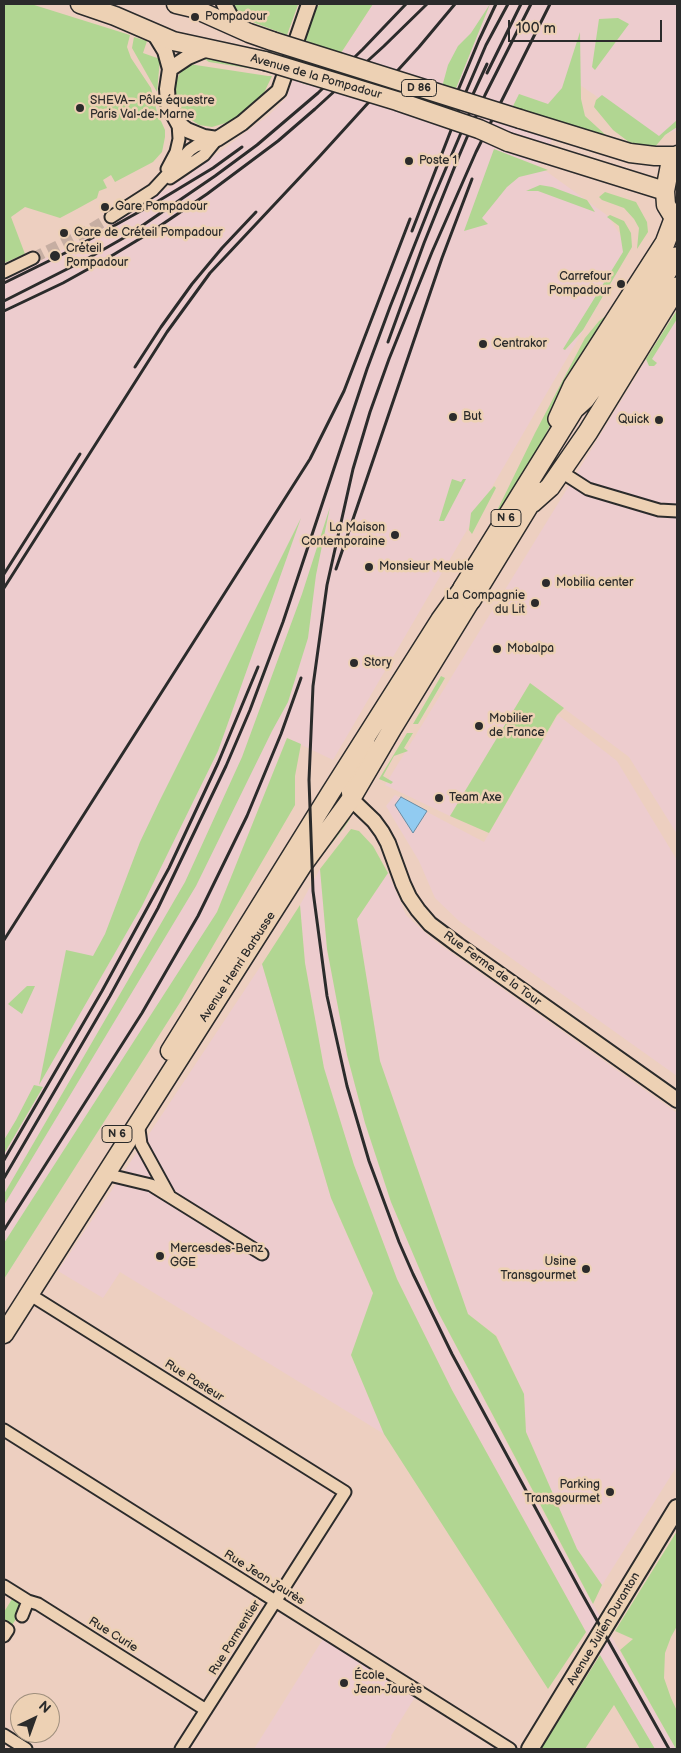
<!DOCTYPE html>
<meta charset="utf-8">
<style>
body{margin:0}
#map{position:relative;width:681px;height:1753px;overflow:hidden;background:#edcfc0;font-family:"Balsamiq Sans",sans-serif}
canvas{display:block}
.frame{position:absolute;inset:0;border:5px solid #2b2b2b;pointer-events:none}
.north{position:absolute;left:10px;top:1693px;width:50px;height:50px;box-sizing:border-box;background:#edd1b4;border:1px solid #9f8f7d;border-radius:50%;rotate:42deg;font-size:14px;font-weight:700;line-height:20px;text-align:center;color:#2b2b2b}
.north::after{content:'';display:block;margin:auto;width:18px;height:22px;background:#2b2b2b;clip-path:polygon(50% 0,100% 100%,50% 72%,0 100%)}
.scale{position:absolute;left:508px;top:20px;width:154px;height:22px;box-sizing:border-box;border:2px solid #2b2b2b;border-top:0;padding-left:6px;font-size:15px;line-height:18px;white-space:nowrap;color:#2b2b2b;-webkit-text-stroke:4px #edd1b4;paint-order:stroke}
</style>
<div id="map">
<canvas width="681" height="1753"></canvas>
<div class="frame"></div>
<div class="north">N</div>
<div class="scale">100 m</div>
</div>
<script>
const ctx = document.querySelector('canvas').getContext('2d');
ctx.lineJoin = 'round';
function fill(path, color) { ctx.fillStyle = color; ctx.fill(path, 'evenodd'); }
const poly = rows => new Path2D(rows.map(r => 'M' + r).join(''));
function strokePath(path, color, width, dash) { ctx.strokeStyle = color; ctx.lineWidth = width; ctx.lineCap = dash ? 'butt' : 'round'; ctx.setLineDash(dash || []); ctx.stroke(path); }
function label(font, color, halo, rows, align = 'center') {
  ctx.font = font + ' "Balsamiq Sans",sans-serif'; ctx.lineWidth = 5; ctx.setLineDash([]); ctx.textBaseline = 'middle'; ctx.strokeStyle = halo; ctx.fillStyle = color; for (const [text, x, y, turn = 0] of rows) {
    ctx.save(); ctx.translate(x, y); ctx.rotate((+turn || 0) * Math.PI / 180); ctx.textAlign = isNaN(turn) ? turn : align; if (halo) ctx.strokeText(text, 0, 0); ctx.fillText(text, 0, 0); ctx.restore();
  }
}
const built = poly([
 [373,4,677,4,677,130,657,138,580,85,539,166,608,216,630,250,333,760,287,738,181,1001,4,1279,4,279,64,249,113,222,186,177,270,114,287,97,292,81,339,56],
 [677,310,677,834,629,757,530,683,450,816,385,785],
 [558,715,617,761,677,860,677,1076,459,921,435,898,419,861,386,806,395,795,484,842],
 [320,869,327,949,347,1055,365,1123,391,1202,436,1308,545,1516,593,1604,676,1749,655,1749,586,1632,452,1390,397,1279,354,1165,324,1068,305,963,300,905],
 [388,873,406,915,432,939,677,1113,677,1466,602,1585,577,1549,526,1432,524,1394,497,1336,468,1314,380,1061,357,919],
 [262,964,331,1198,373,1294,351,1355,384,1434,120,1272,103,1298,58,1271],
 [323,1639,415,1697,391,1736,392,1737,384,1749,254,1749]
]);
const green = poly([
 [4,4,31,4,130,35,127,47,131,58,151,88,157,112,165,130,165,137,162,152,153,162,115,182,111,175,103,180,107,188,99,191,97,198,77,209,60,218,25,207,11,217,25,254,4,263],
 [231,4,298,4,298,5,287,35,239,17],
 [320,4,373,4,339,56,305,40,317,7],
 [490,4,455,91,442,87,448,65,458,46,471,33],
 [618,18,629,24,595,70,592,67,599,19],
 [580,32,581,99,585,116,609,138,512,108,519,94,548,104,562,88],
 [134,37,147,41,143,53,160,59,157,92,132,48],
 [204,55,214,55,268,67,311,81,308,85,302,83,296,78,268,69,254,69,209,62,200,56],
 [189,64,268,76,272,76,262,97,259,100,229,122,212,127,199,125,190,119,185,115,177,103,175,89,176,81,180,73],
 [602,95,659,136,677,120,677,127,665,135,654,148,629,142,613,130,594,107,596,100],
 [494,149,548,170,519,177,507,187,482,218,488,224,464,231],
 [540,185,552,187,587,200,595,212,538,191,526,191],
 [605,192,636,202,647,222,648,232,637,249,639,228,634,219,624,208,602,200,599,197],
 [610,215,624,221,631,233,632,247,583,330,565,350,563,349,623,252,619,226,607,217],
 [616,308,571,382,541,444,490,525,535,433,585,338,599,321],
 [677,310,677,319,652,359,657,363,654,366,649,366,646,359],
 [452,479,461,482,463,479,466,479,444,521,439,521],
 [494,486,496,488,472,534,469,530,471,513],
 [330,507,316,575,308,638,288,702,272,731,196,886,4,1205,4,1194,185,882,242,757,302,594],
 [301,518,218,751,142,906,39,1085,66,950,93,956,105,934,140,842,160,800],
 [441,676,445,678,418,724,413,724],
 [530,683,564,708,557,715,489,833,450,816],
 [407,733,413,733,404,748,408,751,394,756,383,776,393,782,391,784,379,779],
 [287,738,301,744,295,776,295,805,181,1001,4,1279,4,1243,217,912],
 [346,819,350,819,343,829,300,884],
 [351,829,359,831,373,846,388,873,357,919,380,1061,468,1314,496,1336,524,1394,526,1432,577,1549,602,1585,593,1604,436,1308,391,1202,365,1123,347,1055,327,949,320,869],
 [300,905,305,963,324,1068,354,1165,397,1279,452,1390,586,1632,548,1689,384,1434,351,1355,373,1293,331,1198,262,964],
 [27,986,35,986,22,1014,8,1004],
 [34,1085,43,1087,4,1154,4,1140,16,1120],
 [677,1531,677,1626,671,1637,665,1653,664,1678,671,1698,677,1711,676,1749,620,1650,633,1639,615,1631],
 [12,1599,23,1606,23,1609,12,1625,4,1620,4,1612],
 [600,1655,655,1749,640,1749,614,1705,585,1749,541,1749]
]);
const water = poly([
 [401,797,427,811,413,833,395,805,401,797]
]);
const minorTunnel = poly([
 [33,258,86,232,111,217]
]);
const minor = poly([
 [167,169,176,152,179,139,178,123],
 [170,178,204,155,217,139],
 [111,217,153,190,190,150,196,146,217,139],
 [4,272,33,258],
 [560,471,588,489,659,510,677,511],
 [138,1122,141,1144,169,1195],
 [105,1174,151,1185,262,1254],
 [29,1294,345,1492,181,1749],
 [4,1430,510,1749],
 [4,1586,28,1601,38,1604,206,1710],
 [22,1616,28,1601],
 [4,1627,8,1630,4,1636],
 [4,1735,26,1749]
]);
const tertiary = poly([
 [224,4,233,21,242,28],
 [154,33,165,51,170,69,167,89,168,104,173,114,178,123,187,130,204,137,217,139,242,123,279,91,309,4],
 [170,69,188,57,207,49],
 [368,736,364,760,349,785,349,793,351,799,374,821,382,832,388,843,403,884,409,897,418,910,430,924,458,945,677,1100]
]);
const secondary = poly([
 [530,1749,677,1508]
]);
const primary = poly([
 [80,4,115,16,173,41,265,61],
 [176,4,193,8,249,33,272,41],
 [520,119,630,153,655,156,676,156],
 [508,142,665,191],
 [677,155,670,165,665,191,666,205,677,223],
 [170,1051,331,792,440,620,463,588],
 [4,1334,302,866,351,799,392,729,471,600]
]);
const trunk = poly([
 [558,419,573,386,665,243,674,219],
 [532,503,550,487,588,432,677,287],
 [463,588,574,409,585,399,596,384,676,257],
 [471,600,537,492]
]);
const rail = poly([
 [550,4,476,152,432,252,389,359,370,412,353,469,327,585,313,686,309,780,313,891,327,996,347,1086,369,1161,399,1242,413,1274,452,1354,581,1592,669,1749],
 [487,73,521,4],
 [454,100,479,40,496,4],
 [468,105,487,64],
 [412,231,465,94,486,45,508,4],
 [4,283,65,253,155,203,213,168,242,147],
 [4,301,85,260,127,236,215,176,257,145,318,93,363,49,406,4],
 [4,311,63,283,108,258,151,232,207,194,278,141,315,109,384,46,427,4],
 [388,342,424,243,459,156,485,95,531,4],
 [135,367,161,327,192,284,222,248,256,212],
 [336,569,442,258,472,179],
 [4,574,80,454],
 [4,588,167,332,210,273,319,157,419,47,455,4],
 [4,940,310,459,344,391,410,219],
 [4,1160,102,991,169,868,218,763,258,667],
 [4,1178,110,996,158,908,226,766,250,710,283,622,367,369,390,307,432,201,475,100],
 [4,1230,142,1013,198,916,247,816,281,734,301,678]
]);
const primaryBridge = poly([
 [272,41,520,119],
 [265,61,397,101,479,129,508,142]
]);
const markers = [
 [195,17,5,"#2b2b2b"],
 [80,108,5,"#2b2b2b"],
 [409,161,5,"#2b2b2b"],
 [105,207,5,"#2b2b2b"],
 [64,233,5,"#2b2b2b"],
 [55,256,6,"#2b2b2b"],
 [621,284,5,"#2b2b2b"],
 [483,344,5,"#2b2b2b"],
 [453,417,5,"#2b2b2b"],
 [659,420,5,"#2b2b2b"],
 [395,535,5,"#2b2b2b"],
 [369,567,5,"#2b2b2b"],
 [546,583,5,"#2b2b2b"],
 [535,603,5,"#2b2b2b"],
 [497,649,5,"#2b2b2b"],
 [354,663,5,"#2b2b2b"],
 [479,726,5,"#2b2b2b"],
 [439,798,5,"#2b2b2b"],
 [160,1256,5,"#2b2b2b"],
 [586,1269,5,"#2b2b2b"],
 [610,1492,5,"#2b2b2b"],
 [344,1683,5,"#2b2b2b"]
];
const shields = [
 [419,88,35],
 [506,518,30],
 [117,1134,30]
];
const shieldNames = [
 ["D 86",419,88],
 ["N 6",506,518],
 ["N 6",117,1134]
];
const poiNames = [
 ["Pompadour",205,17],
 ["SHEVA– Pôle équestre",90,101],
 ["Paris Val-de-Marne",90,115],
 ["Poste 1",419,161],
 ["Gare Pompadour",115,207],
 ["Gare de Créteil Pompadour",74,233],
 ["Créteil",66,249],
 ["Pompadour",66,263],
 ["Carrefour",611,277,"right"],
 ["Pompadour",611,291,"right"],
 ["Centrakor",493,344],
 ["But",463,417],
 ["Quick",649,420,"right"],
 ["La Maison",385,528,"right"],
 ["Contemporaine",385,542,"right"],
 ["Monsieur Meuble",379,567],
 ["Mobilia center",556,583],
 ["La Compagnie",525,596,"right"],
 ["du Lit",525,610,"right"],
 ["Mobalpa",507,649],
 ["Story",364,663],
 ["Mobilier",489,719],
 ["de France",489,733],
 ["Team Axe",449,798],
 ["Mercesdes-Benz",170,1249],
 ["GGE",170,1263],
 ["Usine",576,1262,"right"],
 ["Transgourmet",576,1276,"right"],
 ["Parking",600,1485,"right"],
 ["Transgourmet",600,1499,"right"],
 ["École",354,1676],
 ["Jean-Jaurès",354,1690]
];
const streetNames = [
 ["Avenue de la Pompadour",316,77,16],
 ["Avenue Henri Barbusse",238,967,-57],
 ["Rue Ferme de la Tour",492,969,36],
 ["Rue Pasteur",194,1381,32],
 ["Rue Jean Jaurès",264,1578,32],
 ["Avenue Julien Duranton",604,1629,-59],
 ["Rue Curie",113,1635,32],
 ["Rue Parmentier",235,1638,-58]
];
fill(built, '#edccce');
fill(green, '#b1d692');
fill(water, '#91cbf1');
strokePath(water, '#688ba2', 1);
strokePath(minorTunnel, '#c6aea2', 11, [11, 5.5]);
strokePath(minor, '#2b2b2b', 15);
strokePath(tertiary, '#2b2b2b', 18);
strokePath(secondary, '#2b2b2b', 20);
strokePath(primary, '#2b2b2b', 21);
strokePath(trunk, '#2b2b2b', 22);
strokePath(minor, '#edd1b4', 11);
strokePath(tertiary, '#edd1b4', 14);
strokePath(secondary, '#edd1b4', 16);
strokePath(primary, '#edd1b4', 18);
strokePath(trunk, '#edd1b4', 19);
strokePath(rail, '#2b2b2b', 3);
strokePath(primaryBridge, '#2b2b2b', 21, []);
strokePath(primaryBridge, '#edd1b4', 18);
for (const [x, y, r, color] of markers) { const dot = new Path2D(); dot.arc(x, y, r, 0, 2 * Math.PI); ctx.fillStyle = color; ctx.fill(dot); strokePath(dot, '#edd1b4', 2); }
for (const [x, y, w] of shields) { const box = new Path2D(); box.roundRect(x - w / 2, y - 8.5, w, 17, 4); ctx.fillStyle = '#edd1b4'; ctx.fill(box); strokePath(box, '#2b2b2b', 1); }
label('bold 11px', '#2b2b2b', null, shieldNames);
label('12px', '#2b2b2b', '#edd1b4', poiNames, 'left');
label('12px', '#2b2b2b', '#edd1b4', streetNames);
</script>
